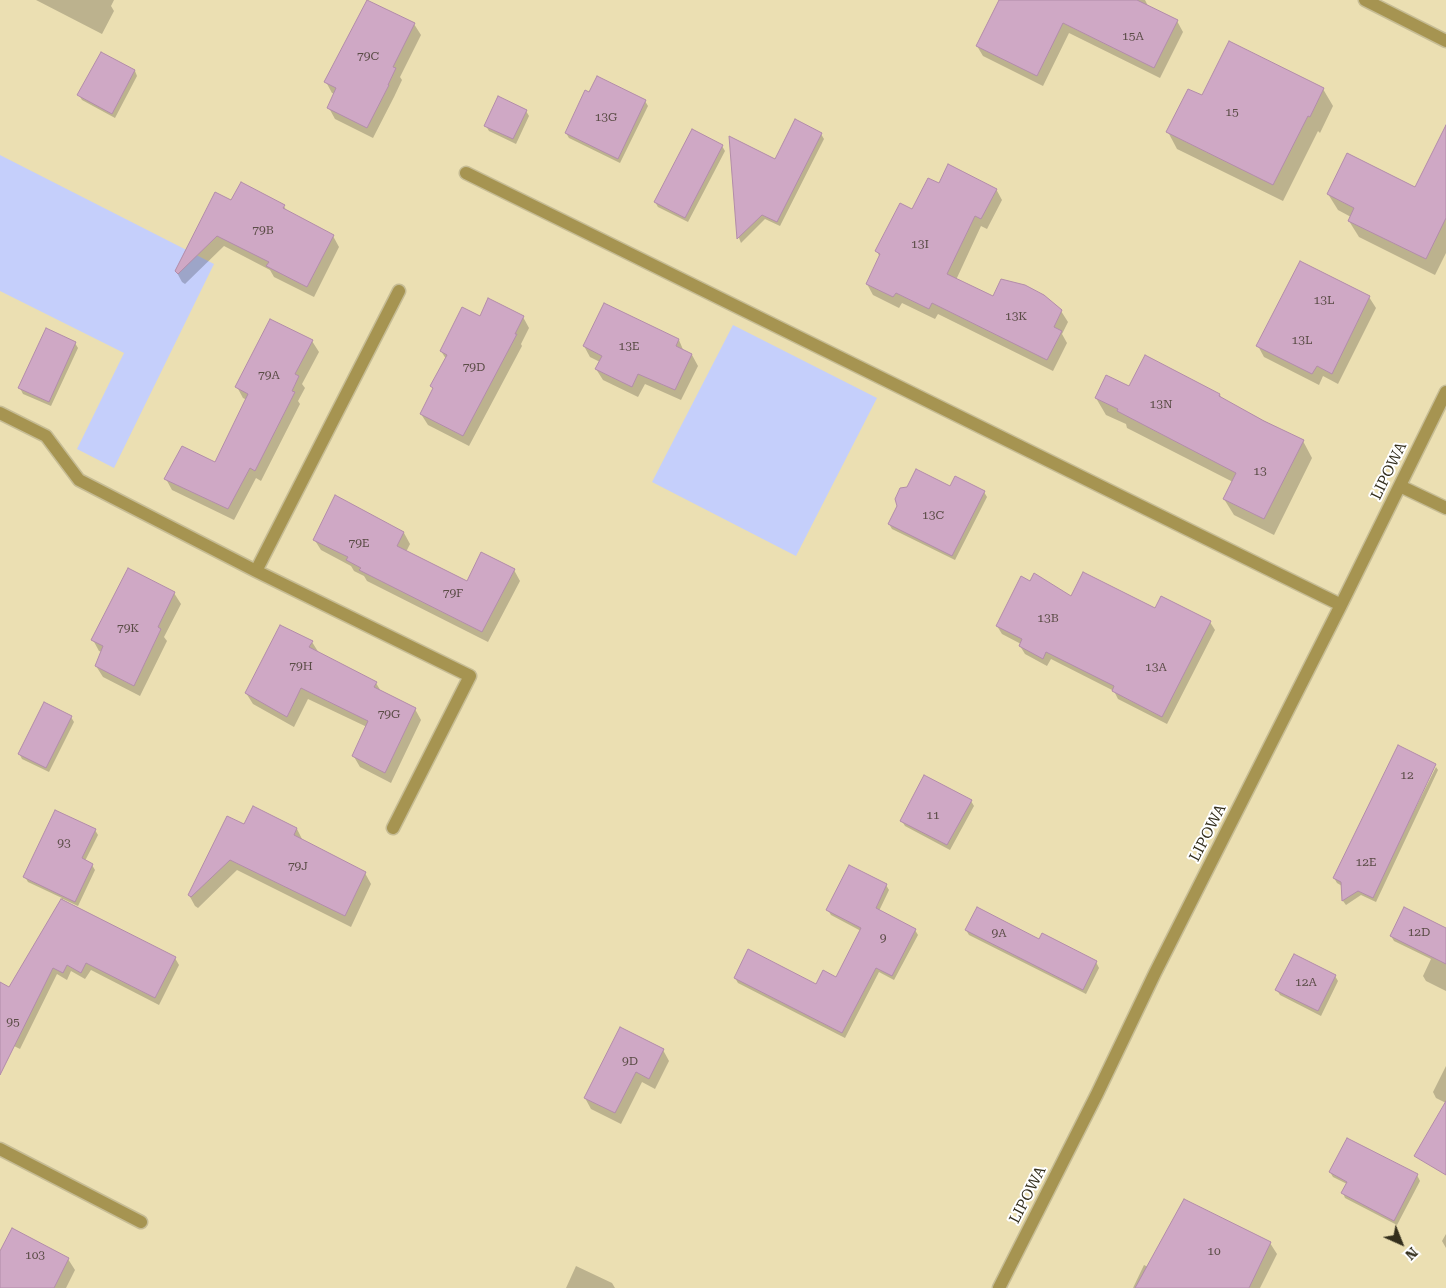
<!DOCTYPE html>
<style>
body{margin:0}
#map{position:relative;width:1446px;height:1288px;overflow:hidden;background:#ebdfb2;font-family:"Roboto Serif",serif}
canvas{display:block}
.north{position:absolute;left:1376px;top:1218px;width:50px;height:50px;-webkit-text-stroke:4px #fff;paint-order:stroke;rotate:136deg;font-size:14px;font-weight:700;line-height:20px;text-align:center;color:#332e1c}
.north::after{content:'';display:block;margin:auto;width:18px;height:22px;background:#332e1c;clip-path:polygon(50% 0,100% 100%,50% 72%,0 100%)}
</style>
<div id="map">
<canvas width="1446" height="1288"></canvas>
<div class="north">N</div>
</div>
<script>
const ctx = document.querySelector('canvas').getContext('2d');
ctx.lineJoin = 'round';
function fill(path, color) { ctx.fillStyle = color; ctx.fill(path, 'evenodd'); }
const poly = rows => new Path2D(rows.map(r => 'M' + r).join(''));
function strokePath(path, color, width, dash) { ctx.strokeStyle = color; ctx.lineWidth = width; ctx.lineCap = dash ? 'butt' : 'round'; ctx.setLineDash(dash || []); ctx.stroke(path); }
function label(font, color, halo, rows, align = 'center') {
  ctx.font = font + ' "Roboto Serif",serif'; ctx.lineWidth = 4; ctx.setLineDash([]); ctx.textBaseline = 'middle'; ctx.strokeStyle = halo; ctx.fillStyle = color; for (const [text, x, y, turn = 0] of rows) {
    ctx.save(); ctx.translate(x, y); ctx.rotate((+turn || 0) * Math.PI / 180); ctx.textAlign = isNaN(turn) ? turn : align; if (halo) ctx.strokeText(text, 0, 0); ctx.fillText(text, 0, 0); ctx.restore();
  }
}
const green = poly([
 [0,155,214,264,114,468,77,449,124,353,0,291],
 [733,325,877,398,796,556,652,482]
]);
const shadow = poly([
 [36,0,114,0,111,6,114,11,102,34],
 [1014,0,1145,0,1149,8,1177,21,1183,32,1160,78,1069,33,1043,86,983,56,977,46],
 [414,24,421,35,400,77,402,80,394,97,373,138,335,119,329,108,335,94,332,93,326,82],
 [1230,42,1323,89,1333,106,1320,133,1318,131,1283,201,1177,149,1168,132,1202,97],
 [101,53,135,71,137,76,115,118,82,100,79,95],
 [590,94,645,101,648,106,620,163,569,138,566,133],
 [526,111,529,116,516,144,489,131,486,126],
 [1446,128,1446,253,1435,275,1359,237,1349,221,1351,217,1338,210,1328,194,1416,188],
 [821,134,824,139,780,226,765,219,741,243,739,238,730,138,775,161],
 [722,146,725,151,688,222,658,207,655,202],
 [939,185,996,189,1002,200,987,229,981,226,956,280,993,298,1061,311,1068,322,1062,334,1067,343,1053,371,938,314,935,319,902,303,899,308,873,295,867,284,880,258,877,251,912,211],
 [232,202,284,206,287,212,333,236,339,247,314,297,274,277,270,270,224,246,185,284,182,282,176,271],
 [1300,263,1369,297,1376,308,1338,384,1323,376,1319,385,1264,357,1258,346],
 [605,304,679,340,684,352,692,355,698,366,681,400,645,384,638,397,603,380,596,369,600,362,590,357,584,346],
 [480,317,523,317,529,328,521,344,522,346,469,446,428,425,421,414,434,390,432,386,446,359,441,351],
 [312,341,319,352,302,384,305,388,298,401,300,404,261,481,256,478,234,520,172,490,166,479,215,463,247,400,243,398,237,387],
 [75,343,78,348,51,406,23,394,20,388],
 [1220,395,1222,399,1303,441,1312,458,1274,535,1234,515,1224,499,1233,482,1127,428,1126,424,1106,415,1096,398],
 [950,488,984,492,987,497,955,560,892,529,889,524],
 [404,533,410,544,406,552,467,583,514,570,520,581,488,642,367,581,364,576,354,571,351,566,321,550,314,539],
 [174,593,181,604,164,637,167,641,140,696,103,677,96,666,102,652,99,651,93,640],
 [1071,598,1155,609,1210,622,1215,630,1167,724,1118,699,1114,691,1051,659,1047,666,1025,654,1020,646,1021,644,1002,634,997,626],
 [312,642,319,653,376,683,382,693,415,709,421,720,391,783,360,767,353,755,367,727,308,699,294,727,253,704,246,693],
 [71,717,74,722,49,772,22,759,19,753],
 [1399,747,1436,766,1433,766,1400,834,1402,835,1436,767,1438,770,1376,902,1361,895,1346,905,1343,901,1342,886,1337,883,1334,878],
 [971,801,974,806,950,850,905,826,902,821],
 [253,807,297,829,303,841,365,873,371,884,351,927,237,870,198,908,195,906,189,895,244,826],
 [95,830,98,835,85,861,92,865,95,870,78,906,63,899,62,901,175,958,179,965,159,1005,91,970,85,979,71,971,67,980,57,974,20,1049,0,1039,0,983,9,988,62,898,28,882,25,877],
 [886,885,889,890,879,911,915,930,918,935,894,980,879,972,845,1038,738,983,735,978,817,986,836,978,861,931,831,915,828,910],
 [966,930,1040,941,1043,934,1096,962,1099,968,1086,994,969,935],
 [1446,930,1446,991,1426,981,1423,976,1431,959,1394,941,1391,936],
 [1335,976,1338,981,1321,1016,1280,995,1277,990],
 [663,1050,669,1061,655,1089,642,1082,621,1124,591,1109,585,1098],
 [1446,1066,1446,1103,1436,1098,1433,1092],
 [1330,1172,1417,1175,1420,1181,1397,1225,1345,1198,1343,1193,1347,1184,1333,1177],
 [1446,1234,1446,1248,1442,1241],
 [1270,1243,1277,1254,1260,1288,1133,1288,1144,1265,1148,1267],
 [0,1254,68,1259,75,1270,66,1288,0,1288],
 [576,1266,612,1283,615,1288,566,1288]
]);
const building = poly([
 [367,0,415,23,393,67,396,68,388,85,389,85,367,128,327,108,336,88,324,82,367,0],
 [999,0,1137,0,1178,20,1154,68,1063,23,1037,76,976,46,999,0],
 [1229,41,1324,88,1310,117,1308,116,1273,185,1166,132,1188,89,1202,95,1229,41],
 [101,52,135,70,112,114,77,95,101,52],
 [597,76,646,100,618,159,565,133,585,90,589,92,597,76],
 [498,96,527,110,513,139,484,126,498,96],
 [795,119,822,133,777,222,762,215,737,239,729,136,775,159,795,119],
 [1446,125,1446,218,1426,259,1348,221,1354,208,1327,194,1347,153,1415,187,1446,125],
 [692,129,723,145,685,218,654,202,692,129],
 [948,164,997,189,981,219,975,216,947,274,993,296,1001,279,1025,285,1044,295,1062,310,1054,327,1062,331,1047,360,932,303,929,309,896,293,893,297,866,284,880,254,875,251,900,203,912,209,928,178,939,183,948,164],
 [241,182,285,205,283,208,334,235,307,287,266,266,269,262,217,236,178,274,175,271,215,192,231,200,241,182],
 [1300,261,1370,296,1332,374,1317,366,1312,374,1256,346,1300,261],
 [488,298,524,316,515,334,517,334,463,436,420,414,433,388,430,386,447,355,440,351,462,307,480,316,488,298],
 [604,303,679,339,676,346,692,354,675,390,638,374,632,387,595,369,602,356,583,346,604,303],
 [270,319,313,340,295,374,299,376,292,391,295,392,255,471,250,468,228,509,164,479,182,446,215,462,248,394,235,387,270,319],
 [46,328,76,342,49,402,18,388,46,328],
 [1145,355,1220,394,1219,396,1264,421,1304,440,1264,519,1223,499,1236,473,1117,411,1118,409,1095,398,1106,375,1129,386,1145,355],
 [916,469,950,486,955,476,985,491,952,556,888,524,897,506,895,499,900,488,907,487,916,469],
 [335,495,404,532,397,546,467,581,481,552,515,569,482,632,359,570,361,568,346,560,348,557,313,540,335,495],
 [128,568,175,592,158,627,161,629,134,686,95,666,103,646,91,640,128,568],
 [1083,572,1155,608,1161,596,1211,621,1162,717,1112,691,1114,686,1046,652,1043,659,1019,646,1022,639,996,626,1021,576,1030,581,1034,573,1071,596,1083,572],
 [280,625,313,641,309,647,377,682,374,687,416,708,385,773,352,756,368,721,301,688,287,717,245,693,280,625],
 [44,702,72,716,46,768,18,754,44,702],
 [1398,745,1436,764,1373,898,1358,891,1342,901,1341,882,1333,878,1398,745],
 [924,775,972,800,947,845,900,821,924,775],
 [253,806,297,828,294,835,366,872,345,916,230,860,191,897,188,895,227,816,244,824,253,806],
 [55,810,96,829,82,858,93,864,75,902,23,877,55,810],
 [849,865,887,884,876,908,916,929,892,976,876,968,842,1033,734,978,748,949,816,984,823,970,836,977,861,928,826,910,849,865],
 [61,899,176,957,155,998,86,963,81,973,67,965,63,973,53,968,0,1075,0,982,9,987,61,899],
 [977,907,1039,939,1042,933,1097,961,1083,990,965,930,977,907],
 [1404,907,1446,928,1446,964,1390,936,1404,907],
 [1294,954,1336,975,1318,1011,1275,990,1294,954],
 [620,1027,664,1049,649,1079,636,1072,615,1113,584,1098,620,1027],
 [1446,1101,1446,1175,1414,1156,1446,1101],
 [1347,1138,1418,1174,1394,1221,1341,1193,1347,1182,1329,1172,1347,1138],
 [1184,1199,1271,1242,1249,1288,1135,1288,1184,1199],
 [12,1228,69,1258,54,1288,0,1288,0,1251,12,1228]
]);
const minor = poly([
 [1365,0,1446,41],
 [466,173,1341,605],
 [0,413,46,436,79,480,256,571,470,676,393,828],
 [1400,486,1446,508],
 [256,571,399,291],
 [0,1149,141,1222],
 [999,1288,1097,1094,1155,973,1341,605,1446,392]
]);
const numberNames = [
 ["15A",1133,36],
 ["79C",368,56],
 ["15",1232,112],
 ["13G",606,117],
 ["79B",263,230],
 ["13I",920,244],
 ["13L",1324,300],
 ["13K",1016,316],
 ["13L",1302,340],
 ["13E",629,346],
 ["79D",474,367],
 ["79A",269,375],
 ["13N",1161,404],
 ["13",1260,471],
 ["13C",933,515],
 ["79E",359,543],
 ["79F",453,593],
 ["13B",1048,618],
 ["79K",128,628],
 ["79H",301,666],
 ["13A",1156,667],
 ["79G",389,714],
 ["12",1407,775],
 ["11",933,815],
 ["93",64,843],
 ["12E",1366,862],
 ["79J",298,866],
 ["12D",1419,932],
 ["9A",999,933],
 ["9",883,938],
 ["12A",1306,982],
 ["95",13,1022],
 ["9D",630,1061],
 ["10",1214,1251],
 ["103",35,1255]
];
const streetNames = [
 ["LIPOWA",1389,471,-64],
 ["LIPOWA",1208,833,-63],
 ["LIPOWA",1028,1195,-63]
];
fill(green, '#c5cffb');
fill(shadow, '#0003');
fill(building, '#cfa8c5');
strokePath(building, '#b28ca9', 1);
strokePath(minor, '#c6bc94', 15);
strokePath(minor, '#a69451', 12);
label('12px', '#5a4c46', null, numberNames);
label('15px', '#332e1c', '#fff', streetNames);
</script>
